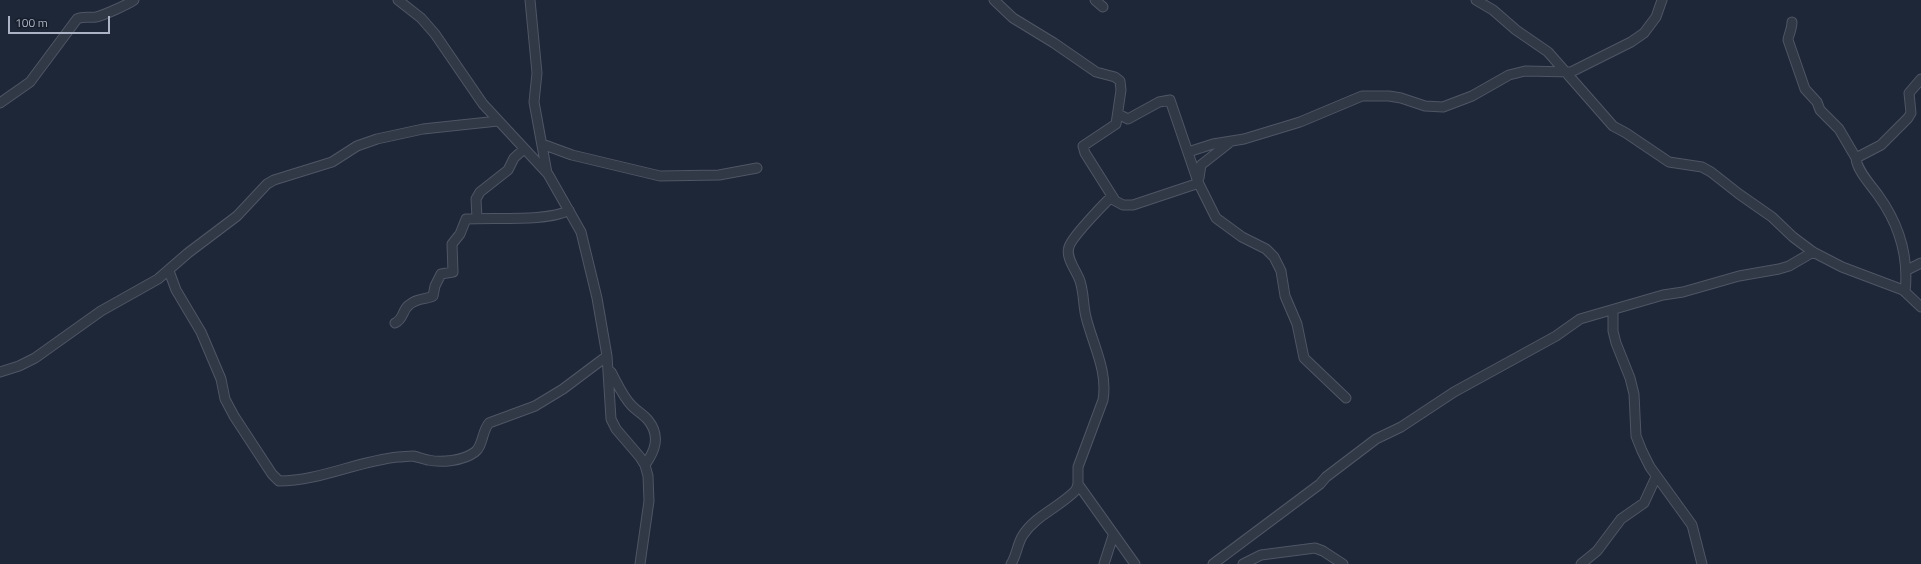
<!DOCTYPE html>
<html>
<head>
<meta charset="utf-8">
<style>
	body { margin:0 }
	#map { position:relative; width:1921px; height:564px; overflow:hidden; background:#1e2737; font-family:"Titillium Web",sans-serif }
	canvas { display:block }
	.scale { position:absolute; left:8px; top:16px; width:102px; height:18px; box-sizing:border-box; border:2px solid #abb3c5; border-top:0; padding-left:5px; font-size:12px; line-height:14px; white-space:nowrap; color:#abb3c5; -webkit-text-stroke:3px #171e2b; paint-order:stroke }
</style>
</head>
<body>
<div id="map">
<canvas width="1921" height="564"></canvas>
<div class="scale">100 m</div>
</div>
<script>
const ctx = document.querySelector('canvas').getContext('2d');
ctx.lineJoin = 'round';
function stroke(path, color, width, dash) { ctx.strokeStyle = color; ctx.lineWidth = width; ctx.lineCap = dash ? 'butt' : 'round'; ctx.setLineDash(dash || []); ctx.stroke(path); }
const minor = new Path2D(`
	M398,0L421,18L435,34L483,104L548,174L581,232L597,298L607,356L611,419L616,429L640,457L645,465L648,476L649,501L640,564
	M530,0L537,73L534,102L547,173
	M994,0L1013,18L1054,43L1096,72L1115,77L1120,81L1121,90L1116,124L1083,146L1085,153L1114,199
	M1095,0L1103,7
	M1476,0L1493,10L1516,30L1548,52L1613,126L1626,133L1669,162L1702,167L1711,172L1739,194L1772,217L1793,237L1813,252L1842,267L1903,290L1921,307
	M1792,22C1792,30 1788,36 1788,40L1805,89L1817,102L1820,110L1839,129L1856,158
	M0,103L30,82L77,19C83,16 89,18 96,17C102,16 129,4 134,0
	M542,144L572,155L660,176L719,175L757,168
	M1188,152L1213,144L1244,139L1300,122L1362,96H1389L1401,98L1425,106L1443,107L1472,96L1509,75L1525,71L1571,72L1631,42L1644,33L1656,17L1662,0
	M1199,178L1201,165L1229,143
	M1198,182L1216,218L1242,237L1266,249L1274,257L1281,271L1285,296L1297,324L1304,358L1346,398
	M477,218L476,199L480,192L508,170L514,158L524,149
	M1907,270L1921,263
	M169,271L176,290L201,332L221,379L225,399L234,416L272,474L279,481C319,481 358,461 398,457C403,457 408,456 413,456C418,457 423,459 428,460C441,463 463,461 475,452C483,446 482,431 489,423L535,406L563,389L607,356
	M1905,292C1909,257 1899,224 1878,195C1871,185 1857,171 1856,158L1881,145L1908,118L1911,113L1909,93L1921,79
	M1613,310V331L1616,343L1630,378L1634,394L1636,436L1642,451L1650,467L1692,525L1702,564
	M395,323C404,319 402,310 409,305C418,297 426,300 433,296L435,286L441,274L453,272L452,244L460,234L466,219C492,217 549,222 569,210
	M0,372L19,366L35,358L101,311L158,279L188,253L237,216L267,184L274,180L332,162L357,146L377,139L423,129L498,121
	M611,372C617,383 623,397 632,406C637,411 644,415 648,420C661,436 655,451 645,465
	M1078,484L1135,564
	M1011,564C1017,555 1017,544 1023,535C1036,515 1060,507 1076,490L1078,484V467L1103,400C1108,371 1093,345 1086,317C1083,305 1084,293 1080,281C1077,271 1065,258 1069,247C1071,238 1102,206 1110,198L1123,205H1133L1196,184L1198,182L1170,100L1159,102L1128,119L1118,114
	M1104,564L1113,536
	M1213,564L1320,484L1326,477L1376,439L1401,427L1454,392L1556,336L1580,319L1663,295L1683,292L1739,276L1779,269L1789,266L1813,252
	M1243,564L1261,555L1315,548L1323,551L1343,564
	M1581,564L1597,551L1621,519L1644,503L1656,477`);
stroke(minor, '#4f5665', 11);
stroke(minor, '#313947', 9);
</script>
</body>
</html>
